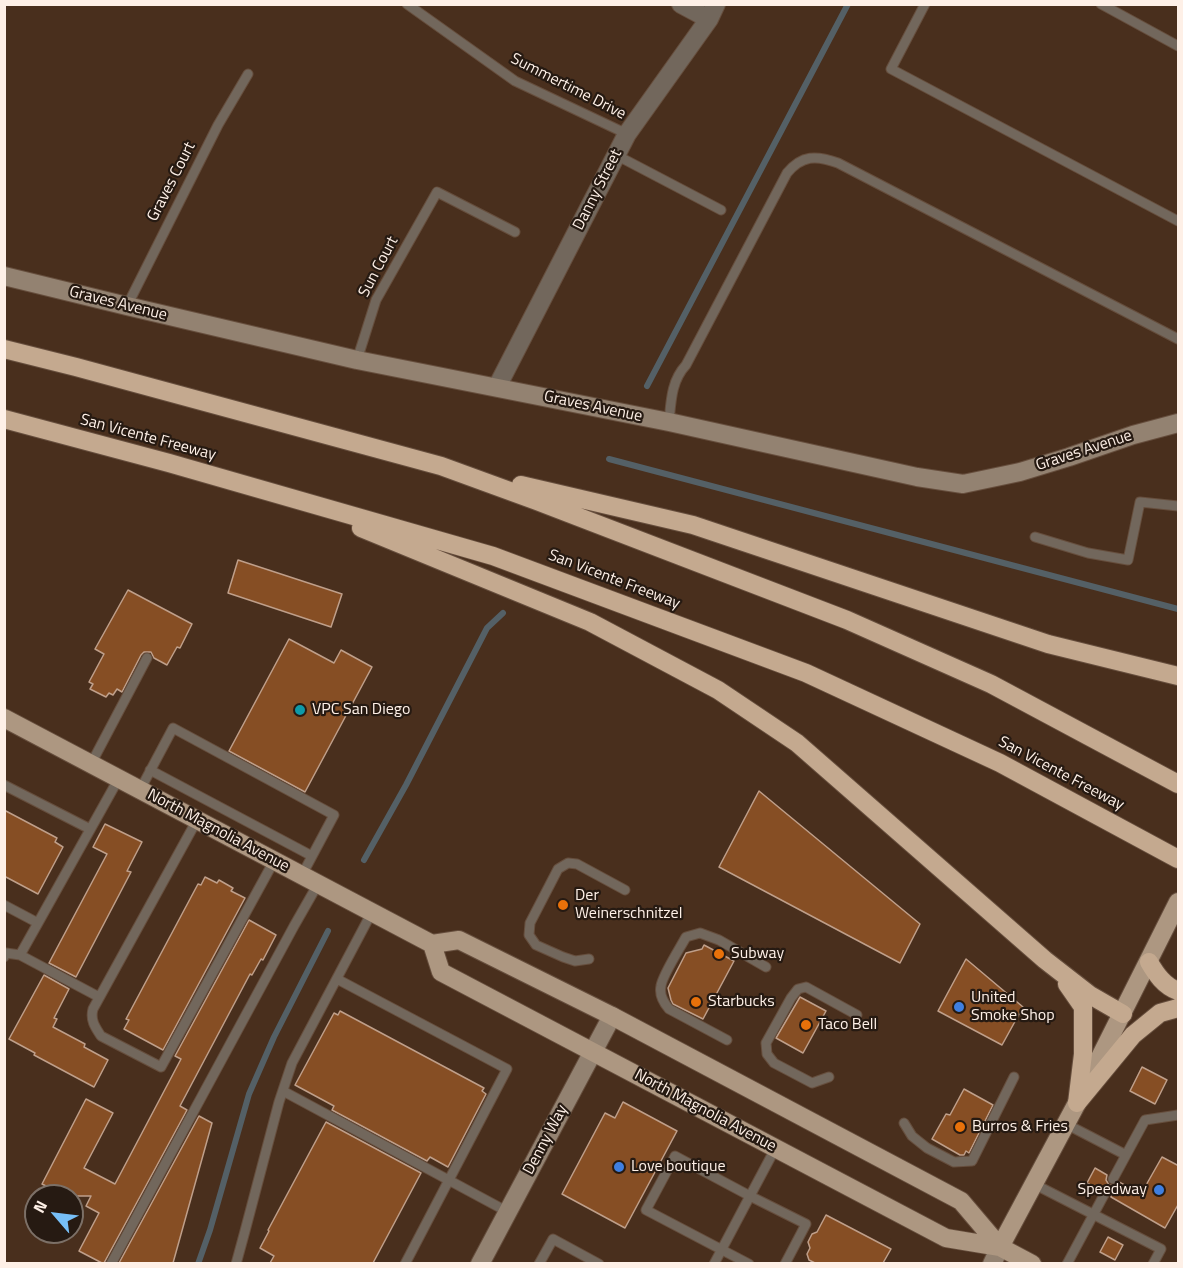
<!DOCTYPE html>
<html>
<head>
<meta charset="utf-8">
<style>
	body { margin:0 }
	#map { position:relative; width:1183px; height:1268px; overflow:hidden; background:#492f1d; font-family:"Titillium Web",sans-serif }
	canvas { display:block }
	.frame { position:absolute; inset:0; border:6px solid #fef0e7; pointer-events:none }
	.north { position:absolute; left:24px; top:1184px; width:60px; height:60px; box-sizing:border-box; background:#261a12; border:2px solid #7c7067; border-radius:50%; rotate:298deg; font-size:16px; font-weight:700; line-height:24px; text-align:center; color:#fef0e7 }
	.north::after { content:''; display:block; margin:auto; width:21px; height:27px; background:#77bff7; clip-path:polygon(50% 0,100% 100%,50% 72%,0 100%) }
</style>
</head>
<body>
<div id="map">
<canvas width="1183" height="1268"></canvas>
<div class="frame"></div>
<div class="north">N</div>
</div>
<script>
const ctx = document.querySelector('canvas').getContext('2d');
ctx.lineJoin = 'round';
function stroke(path, color, width, dash) { ctx.strokeStyle = color; ctx.lineWidth = width; ctx.lineCap = dash ? 'butt' : 'round'; ctx.setLineDash(dash || []); ctx.stroke(path); }
function paint(path, color) { ctx.fillStyle = color; ctx.fill(path, 'evenodd'); }
function label(font, color, halo, rows, align = 'center') {
  ctx.font = font + ' "Titillium Web",sans-serif'; ctx.lineWidth = 4.5; ctx.setLineDash([]); ctx.textBaseline = 'middle'; ctx.strokeStyle = halo; ctx.fillStyle = color; for (const [text, x, y, turn = 0] of rows) {
    ctx.save(); ctx.translate(x, y); ctx.rotate((+turn || 0) * Math.PI / 180); ctx.textAlign = isNaN(turn) ? turn : align; if (halo) ctx.strokeText(text, 0, 0); ctx.fillText(text, 0, 0); ctx.restore();
  }
}
const stream = new Path2D(`
	M647,386L848,4
	M609,459L1178,609
	M364,860L406,785L487,628L503,613
	M198,1264L210,1230L249,1094L274,1037L328,931`);
const building = new Path2D(`
	M238,560L342,594L331,627L228,593Z
	M128,590L192,624L180,648L177,647L167,665L154,658L151,652H144L141,655L122,692L117,689L113,695L109,693L106,697L90,689L93,684L89,682L104,654L95,649Z
	M289,639L334,663L341,650L372,667L305,792L229,751Z
	M759,791L920,924L900,963L719,867Z
	M4,810L57,838L55,842L63,847L38,894L4,876Z
	M105,824L142,842L127,871L131,872L76,977L49,963L107,854L93,847Z
	M205,877L217,883L219,880L233,888L231,891L245,898L163,1050L124,1029L129,1020L126,1019L198,884L201,885Z
	M249,920L276,935L263,960L261,959L252,975L250,974L180,1106L187,1110L104,1263H102L79,1251L99,1213L86,1206L91,1196H66L42,1184L86,1099L113,1113L84,1168L115,1184L181,1059L175,1056Z
	M704,945L734,961L703,1019L673,1004L671,1000L668,988L686,953L702,949Z
	M966,959L1023,1007L1002,1045L938,1011Z
	M44,975L69,989L54,1018L57,1019L53,1027L85,1044L84,1047L108,1060L94,1087L34,1055L35,1053L9,1039Z
	M800,997L826,1011L803,1053L776,1038Z
	M340,1011L484,1088L482,1091L486,1094L448,1167L430,1157L427,1161L332,1110L334,1106L295,1085L334,1013L338,1015Z
	M1142,1067L1167,1080L1155,1104L1130,1091Z
	M964,1089L993,1105L969,1153L966,1151L964,1155H960L932,1139L946,1114L950,1115Z
	M623,1102L677,1131L625,1228L562,1194L605,1113L615,1118Z
	M199,1116L212,1123L173,1263H119Z
	M326,1122L421,1173L373,1263H270L274,1256L260,1248L269,1231L268,1230Z
	M1162,1157L1179,1166V1203L1165,1228L1111,1197L1112,1192L1109,1187L1104,1186L1099,1190L1087,1183L1095,1168L1107,1175L1106,1180L1109,1185L1114,1186L1119,1182L1141,1194Z
	M826,1215L891,1249L883,1263H815L809,1260L807,1254L810,1248L808,1242L812,1234L817,1232Z
	M1108,1237L1123,1245L1115,1260L1100,1252Z`);
const lane = new Path2D(`
	M407,4L515,81L627,134
	M925,4L891,69L1178,221
	M1101,4L1178,46
	M616,155L721,210
	M127,306L218,125L248,74
	M357,360L376,300L437,192L515,232
	M669,422C671,402 671,381 686,365L787,173C802,155 816,155 838,163L1178,339
	M1035,537L1088,553L1128,560L1140,502L1178,506
	M91,764L147,658
	M150,770L312,856
	M4,785L90,829
	M140,790L173,728L334,815L302,875
	M197,820L93,1009C90,1020 95,1027 101,1036L161,1067L274,861
	M4,905L38,923L119,778
	M38,923L20,955L99,997
	M4,957L6,953L20,955
	M589,959L575,961L563,957L536,945L529,935L530,923L558,869L568,863L577,864L625,890
	M337,979L507,1069L405,1264
	M727,1040L669,1009C663,1002 659,995 661,986C662,976 680,948 686,937L700,933L719,940L766,967
	M829,1077L812,1083L774,1063L767,1054L766,1043L791,998L798,989L806,987L857,1015
	M283,1091L508,1212
	M904,1123L912,1136L927,1148L954,1162L972,1161L1014,1077
	M1066,1124L1126,1155
	M1113,1179L1145,1120L1178,1115
	M1034,1184L1161,1249L1153,1264
	M111,1264L294,926L318,884
	M236,1264L245,1231L279,1102L292,1063L372,912
	M539,1264L553,1239L599,1264
	M714,1264L750,1196L806,1224L785,1264
	M749,1264L646,1210L675,1156L750,1196L775,1149
	M1067,1264L1105,1193`);
const street = new Path2D(`
	M681,4L709,19
	M497,387L627,134L709,19L716,4`);
const secondary = new Path2D(`
	M4,276L127,306L357,360L669,422L917,477L963,484L1020,472L1069,457L1133,435L1178,423
	M480,1264L612,1016
	M992,1264L1000,1247`);
const primary = new Path2D(`
	M4,718L432,944L459,940L612,1016L961,1201L1000,1247
	M432,944L441,972L946,1238L1000,1247L1032,1264
	M1000,1247L1077,1103L1178,902`);
const highway = new Path2D(`
	M4,349L76,367L441,466L537,501L847,620L991,684L1178,784
	M4,419L169,463L493,556L806,673L1000,763L1178,859
	M521,485L693,525L1048,644L1178,676
	M361,528L590,622L718,690L797,743L1045,960L1090,995L1123,1014
	M1149,962C1156,974 1164,986 1178,991
	M1067,984L1083,1007V1054L1077,1103
	M1077,1103L1133,1035L1160,1013L1178,1008`);
const markers = [
	[300,710,6,"#0f9aa8"],
	[563,905,6,"#e8710a"],
	[719,954,6,"#e8710a"],
	[696,1002,6,"#e8710a"],
	[959,1007,6,"#3f7fe0"],
	[806,1025,6,"#e8710a"],
	[960,1127,6,"#e8710a"],
	[619,1167,6,"#3f7fe0"],
	[1159,1190,6,"#3f7fe0"]
];
const streetNames = [
	["Summertime Drive",568,87,27],
	["Graves Court",172,182,-63],
	["Danny Street",598,190,-63],
	["Sun Court",379,267,-62],
	["Graves Avenue",118,304,14],
	["Graves Avenue",593,407,12],
	["San Vicente Freeway",148,438,15],
	["Graves Avenue",1084,451,-18],
	["San Vicente Freeway",614,580,21],
	["San Vicente Freeway",1061,774,28],
	["North Magnolia Avenue",218,831,28],
	["North Magnolia Avenue",705,1111,28],
	["Denny Way",546,1140,-62]
];
const poiNames = [
	["VPC San Diego",312,710],
	["Der",575,896],
	["Weinerschnitzel",575,914],
	["Subway",731,954],
	["United",971,998],
	["Smoke Shop",971,1016],
	["Starbucks",708,1002],
	["Taco Bell",818,1025],
	["Burros & Fries",972,1127],
	["Love boutique",631,1167],
	["Speedway",1147,1190,"right"]
];
stroke(stream, '#546066', 6);
paint(building, '#864e24');
stroke(building, '#bf9f8a', 1.5);
stroke(lane, '#664e3d', 11);
stroke(street, '#664e3d', 20);
stroke(secondary, '#664e3d', 20);
stroke(primary, '#664e3d', 20);
stroke(highway, '#664e3d', 20);
stroke(lane, '#72675c', 9);
stroke(street, '#72675c', 18);
stroke(secondary, '#938271', 18);
stroke(primary, '#ad9781', 18);
stroke(highway, '#c4a98f', 18);
for (const [x, y, r, color] of markers) { const dot = new Path2D(); dot.arc(x, y, r, 0, 2 * Math.PI); ctx.fillStyle = color; ctx.fill(dot); stroke(dot, '#261a12', 2); }
label('16px', '#fef0e7', '#261a12', streetNames);
label('16px', '#fef0e7', '#261a12', poiNames, 'left');
</script>
</body>
</html>
